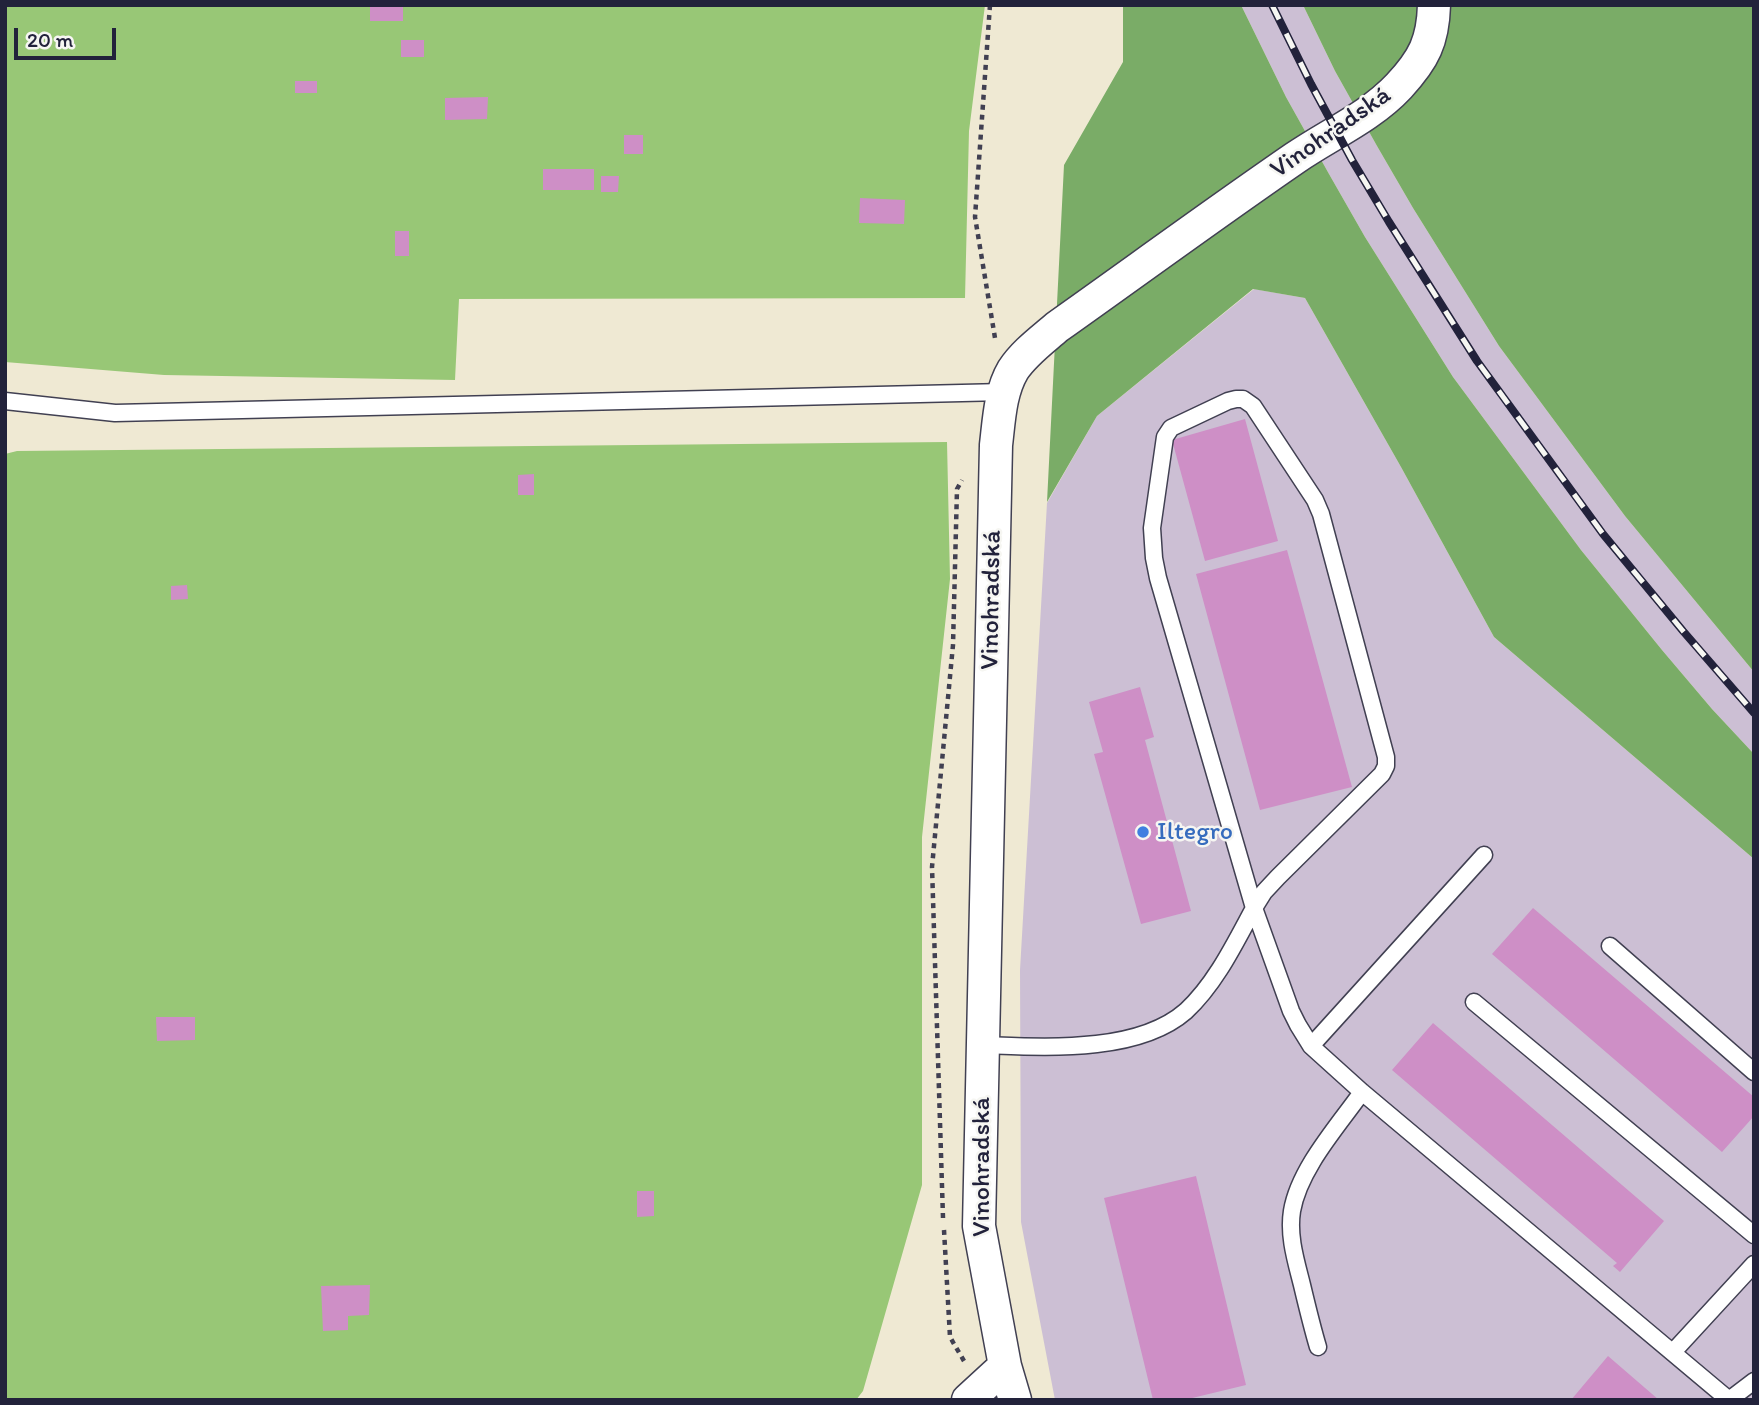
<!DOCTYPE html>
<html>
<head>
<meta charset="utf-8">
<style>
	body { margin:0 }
	#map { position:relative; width:1759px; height:1405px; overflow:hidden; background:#efe9d3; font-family:Itim,sans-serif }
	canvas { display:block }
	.frame { position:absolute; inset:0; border:7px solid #22223b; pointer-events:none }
	.scale { position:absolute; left:14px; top:28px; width:102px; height:32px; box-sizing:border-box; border:4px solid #22223b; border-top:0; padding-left:9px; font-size:21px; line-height:24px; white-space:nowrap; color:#22223b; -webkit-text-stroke:5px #f6f6f2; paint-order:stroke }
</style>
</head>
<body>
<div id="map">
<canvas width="1759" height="1405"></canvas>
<div class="frame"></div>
<div class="scale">20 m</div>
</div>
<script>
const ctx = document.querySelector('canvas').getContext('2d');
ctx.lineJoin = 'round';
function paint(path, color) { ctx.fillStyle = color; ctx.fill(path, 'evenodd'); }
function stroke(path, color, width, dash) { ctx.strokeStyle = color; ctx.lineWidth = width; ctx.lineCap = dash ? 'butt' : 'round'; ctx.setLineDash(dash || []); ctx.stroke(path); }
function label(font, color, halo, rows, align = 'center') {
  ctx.font = font + ' Itim,sans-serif'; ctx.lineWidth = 5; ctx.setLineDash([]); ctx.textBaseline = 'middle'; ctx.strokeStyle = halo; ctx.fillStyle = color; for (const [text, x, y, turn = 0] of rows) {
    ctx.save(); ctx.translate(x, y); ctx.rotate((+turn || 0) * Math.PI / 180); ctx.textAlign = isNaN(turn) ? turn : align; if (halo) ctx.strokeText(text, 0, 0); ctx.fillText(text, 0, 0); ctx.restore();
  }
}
const industrial = new Path2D(`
	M1241,5H1303L1335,71L1377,146L1413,208L1499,346L1625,516L1754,672V754L1712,709L1662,650L1581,550L1453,377L1365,237L1329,174L1286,97Z
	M1254,289L1305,298L1401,467L1494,637L1754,859V1400H1055L1021,1222L1020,970L1047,503L1097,416Z`);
const green = new Path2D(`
	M5,5H985L969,131L965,298L459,299L455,380L164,375L5,362Z
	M947,442L950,579L922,837V1185L863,1391L856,1400H5V454L17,451Z`);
const forest = new Path2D(`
	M1123,5H1241L1286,97L1329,174L1365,237L1453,377L1581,550L1662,650L1712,709L1754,754V859L1494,637L1401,467L1305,298L1253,289L1097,416L1047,502L1064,165L1123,62Z
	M1303,5H1754V672L1625,516L1499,346L1413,208L1377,146L1335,71Z`);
const building = new Path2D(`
	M370,5H403V21H370Z
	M401,40H424V57H401Z
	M295,81H317V93H295Z
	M488,97L487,119L445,120V98Z
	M624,135H643V154H624Z
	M543,169H594V190H543Z
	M601,176H619L618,192H601Z
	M860,198L905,200L904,224L859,223Z
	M395,231H409V256H395Z
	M1245,419L1278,541L1205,561L1172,440Z
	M534,474V495H518V475Z
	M1287,550L1352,787L1260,810L1196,574Z
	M187,585L188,599L171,600V586Z
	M1140,687L1154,737L1145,740L1191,911L1141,924L1094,754L1103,752L1089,702Z
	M1533,908L1754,1097V1116L1722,1152L1492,954Z
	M156,1017H195V1040L157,1041Z
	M1433,1023L1664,1221L1620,1272L1613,1266L1617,1263L1392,1070Z
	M1196,1176L1246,1385L1184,1400H1153L1104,1198Z
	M637,1191H654V1216L637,1217Z
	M370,1285L369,1315L348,1316V1330L323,1331L321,1286Z
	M1608,1356L1659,1400H1571Z`);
const path = new Path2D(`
	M990,5L975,217L995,338
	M943,1218L932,867L953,645L957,489L962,480
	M944,1230L950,1337L964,1361`);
const service = new Path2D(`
	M1236,399H1243L1253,406L1315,500L1321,514L1386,757V766L1382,774L1278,877L1264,892L1254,908L1158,578L1154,558L1152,528L1165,437L1171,428L1228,401Z
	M5,401L115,413L1004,392
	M1610,946L1754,1072
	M1474,1002L1754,1235
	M983,1045C1043,1047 1137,1054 1186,1011C1216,983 1235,943 1254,908L1291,1011L1298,1025L1311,1046L1362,1092L1729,1400
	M1311,1046L1484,855
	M1318,1347C1312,1327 1307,1306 1302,1285C1296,1261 1288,1236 1292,1211C1299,1169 1338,1126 1362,1092
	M1673,1352L1754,1264
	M1729,1400L1754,1381`);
const minor = new Path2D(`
	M968,1400L1005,1366
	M1015,1400L1005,1366L979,1226L996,445C999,420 1000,392 1013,370C1024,353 1042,340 1057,327C1136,271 1215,213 1295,158C1330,134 1370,117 1399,86C1424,59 1433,41 1434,5`);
const rail = new Path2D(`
	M1272,5L1311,84L1352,160L1389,222L1477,361L1603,534L1683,631L1754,713`);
const markers = [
	[1143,832,7,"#3f7fe0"]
];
const streetNames = [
	["Vinohradská",1331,133,-35],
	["Vinohradská",992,600,-89],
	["Vinohradská",982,1167,-90]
];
const shopNames = [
	["Iltegro",1157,832]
];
paint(industrial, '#ccbfd4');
paint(green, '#98c776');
paint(forest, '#7aac67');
paint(building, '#ce8fc6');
stroke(service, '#414052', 19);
stroke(minor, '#414052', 35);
stroke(path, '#414052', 4.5, [5, 5]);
stroke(service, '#fff', 16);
stroke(minor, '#fff', 32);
stroke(rail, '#22223b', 8);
stroke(rail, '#f6f6f2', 5, [16]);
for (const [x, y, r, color] of markers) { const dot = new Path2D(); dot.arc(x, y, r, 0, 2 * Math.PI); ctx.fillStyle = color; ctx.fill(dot); stroke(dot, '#f6f6f2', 2.5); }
label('26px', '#22223b', '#f6f6f2', streetNames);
label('26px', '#366cbe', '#f6f6f2', shopNames, 'left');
</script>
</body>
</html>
